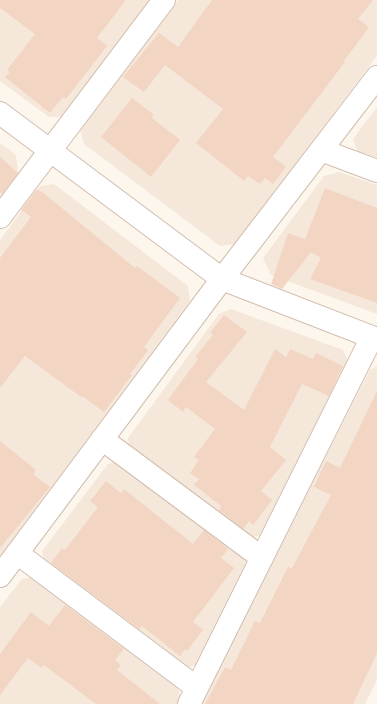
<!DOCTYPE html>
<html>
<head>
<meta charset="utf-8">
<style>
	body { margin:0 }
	canvas { display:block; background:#fdf6ec }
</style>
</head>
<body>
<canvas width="377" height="704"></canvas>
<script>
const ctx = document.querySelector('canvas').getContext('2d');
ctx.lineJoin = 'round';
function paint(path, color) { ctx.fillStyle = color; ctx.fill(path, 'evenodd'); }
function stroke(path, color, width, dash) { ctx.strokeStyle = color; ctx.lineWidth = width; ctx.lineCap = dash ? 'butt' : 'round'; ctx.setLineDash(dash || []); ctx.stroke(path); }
const residential = new Path2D(`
	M0,0H151L63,117H49L0,81Z
	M178,0H377V56L235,244L220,246L84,144L80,130Z
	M377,107V158L357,151L353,139Z
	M0,143L16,155L18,172L0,196Z
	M339,172L377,185V314L271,275L263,258L324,176Z
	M54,184L188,286L190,301L0,556V240L40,186Z
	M231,309L343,350L348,362L262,535L248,538L129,449L128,438L219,314Z
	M377,366V680L365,704H200L370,370Z
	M119,462L242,552L246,565L196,665L182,669L44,565L42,551L108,464Z
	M33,577L176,683L181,697L177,704H0V607L22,579Z`);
const building = new Path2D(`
	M0,0H126L97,38L107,46L66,99L63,97L50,113L5,77L10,72L7,70L35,34L0,8Z
	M212,0H373L358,19L369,27L344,61L345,62L273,157L286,167L273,184L265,178L260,184L248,176L244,181L196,143L223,109L165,65L144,92L123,77L159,33L178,47Z
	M132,98L154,115L152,118L180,140L151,177L101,137Z
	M0,157L18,173L2,194L0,192Z
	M325,188L377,208V303L310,279L321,258L311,252L282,289L271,284L288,233L305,239Z
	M37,189L40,192L41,191L135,268L137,266L180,298L144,347L148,350L130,374L132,375L104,412L82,396L81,397L25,356L0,388V258L31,217L21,210Z
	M224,315L247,332L206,382L244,410L275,349L286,357L290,349L313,359L316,353L343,366L329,396L302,384L270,447L286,460L261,491L272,500L253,525L249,521L243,529L219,510L221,507L220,505L194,485L199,479L190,473L199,460L194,457L215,429L186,407L183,412L168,400L198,359L195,357L213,335L210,333Z
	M377,391V653L353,704H205L225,667L231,670L255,621L260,623L288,567L292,568L331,495L314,487L326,461L340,468Z
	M0,441L36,470L33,474L50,487L0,548Z
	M106,481L121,493L124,489L193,544L204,530L228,549L221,558L234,568L193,622L203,630L187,651L185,649L180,656L142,626L139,629L51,563L62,548L65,550L98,507L90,501Z
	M65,605L124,649L115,660L121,665L117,670L160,704H96L44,665L42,668L28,658L0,695V654L31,612L49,626Z`);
const minor = new Path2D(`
	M0,113L222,279L377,339
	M321,150L377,171
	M0,217L164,0
	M102,439L262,558
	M17,553L197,688
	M0,576L222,279L377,77
	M189,704L372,337`);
paint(residential, '#f5e8da');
paint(building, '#f3d5c3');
stroke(minor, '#d1beb0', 24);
stroke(minor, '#fff', 22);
</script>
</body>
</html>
